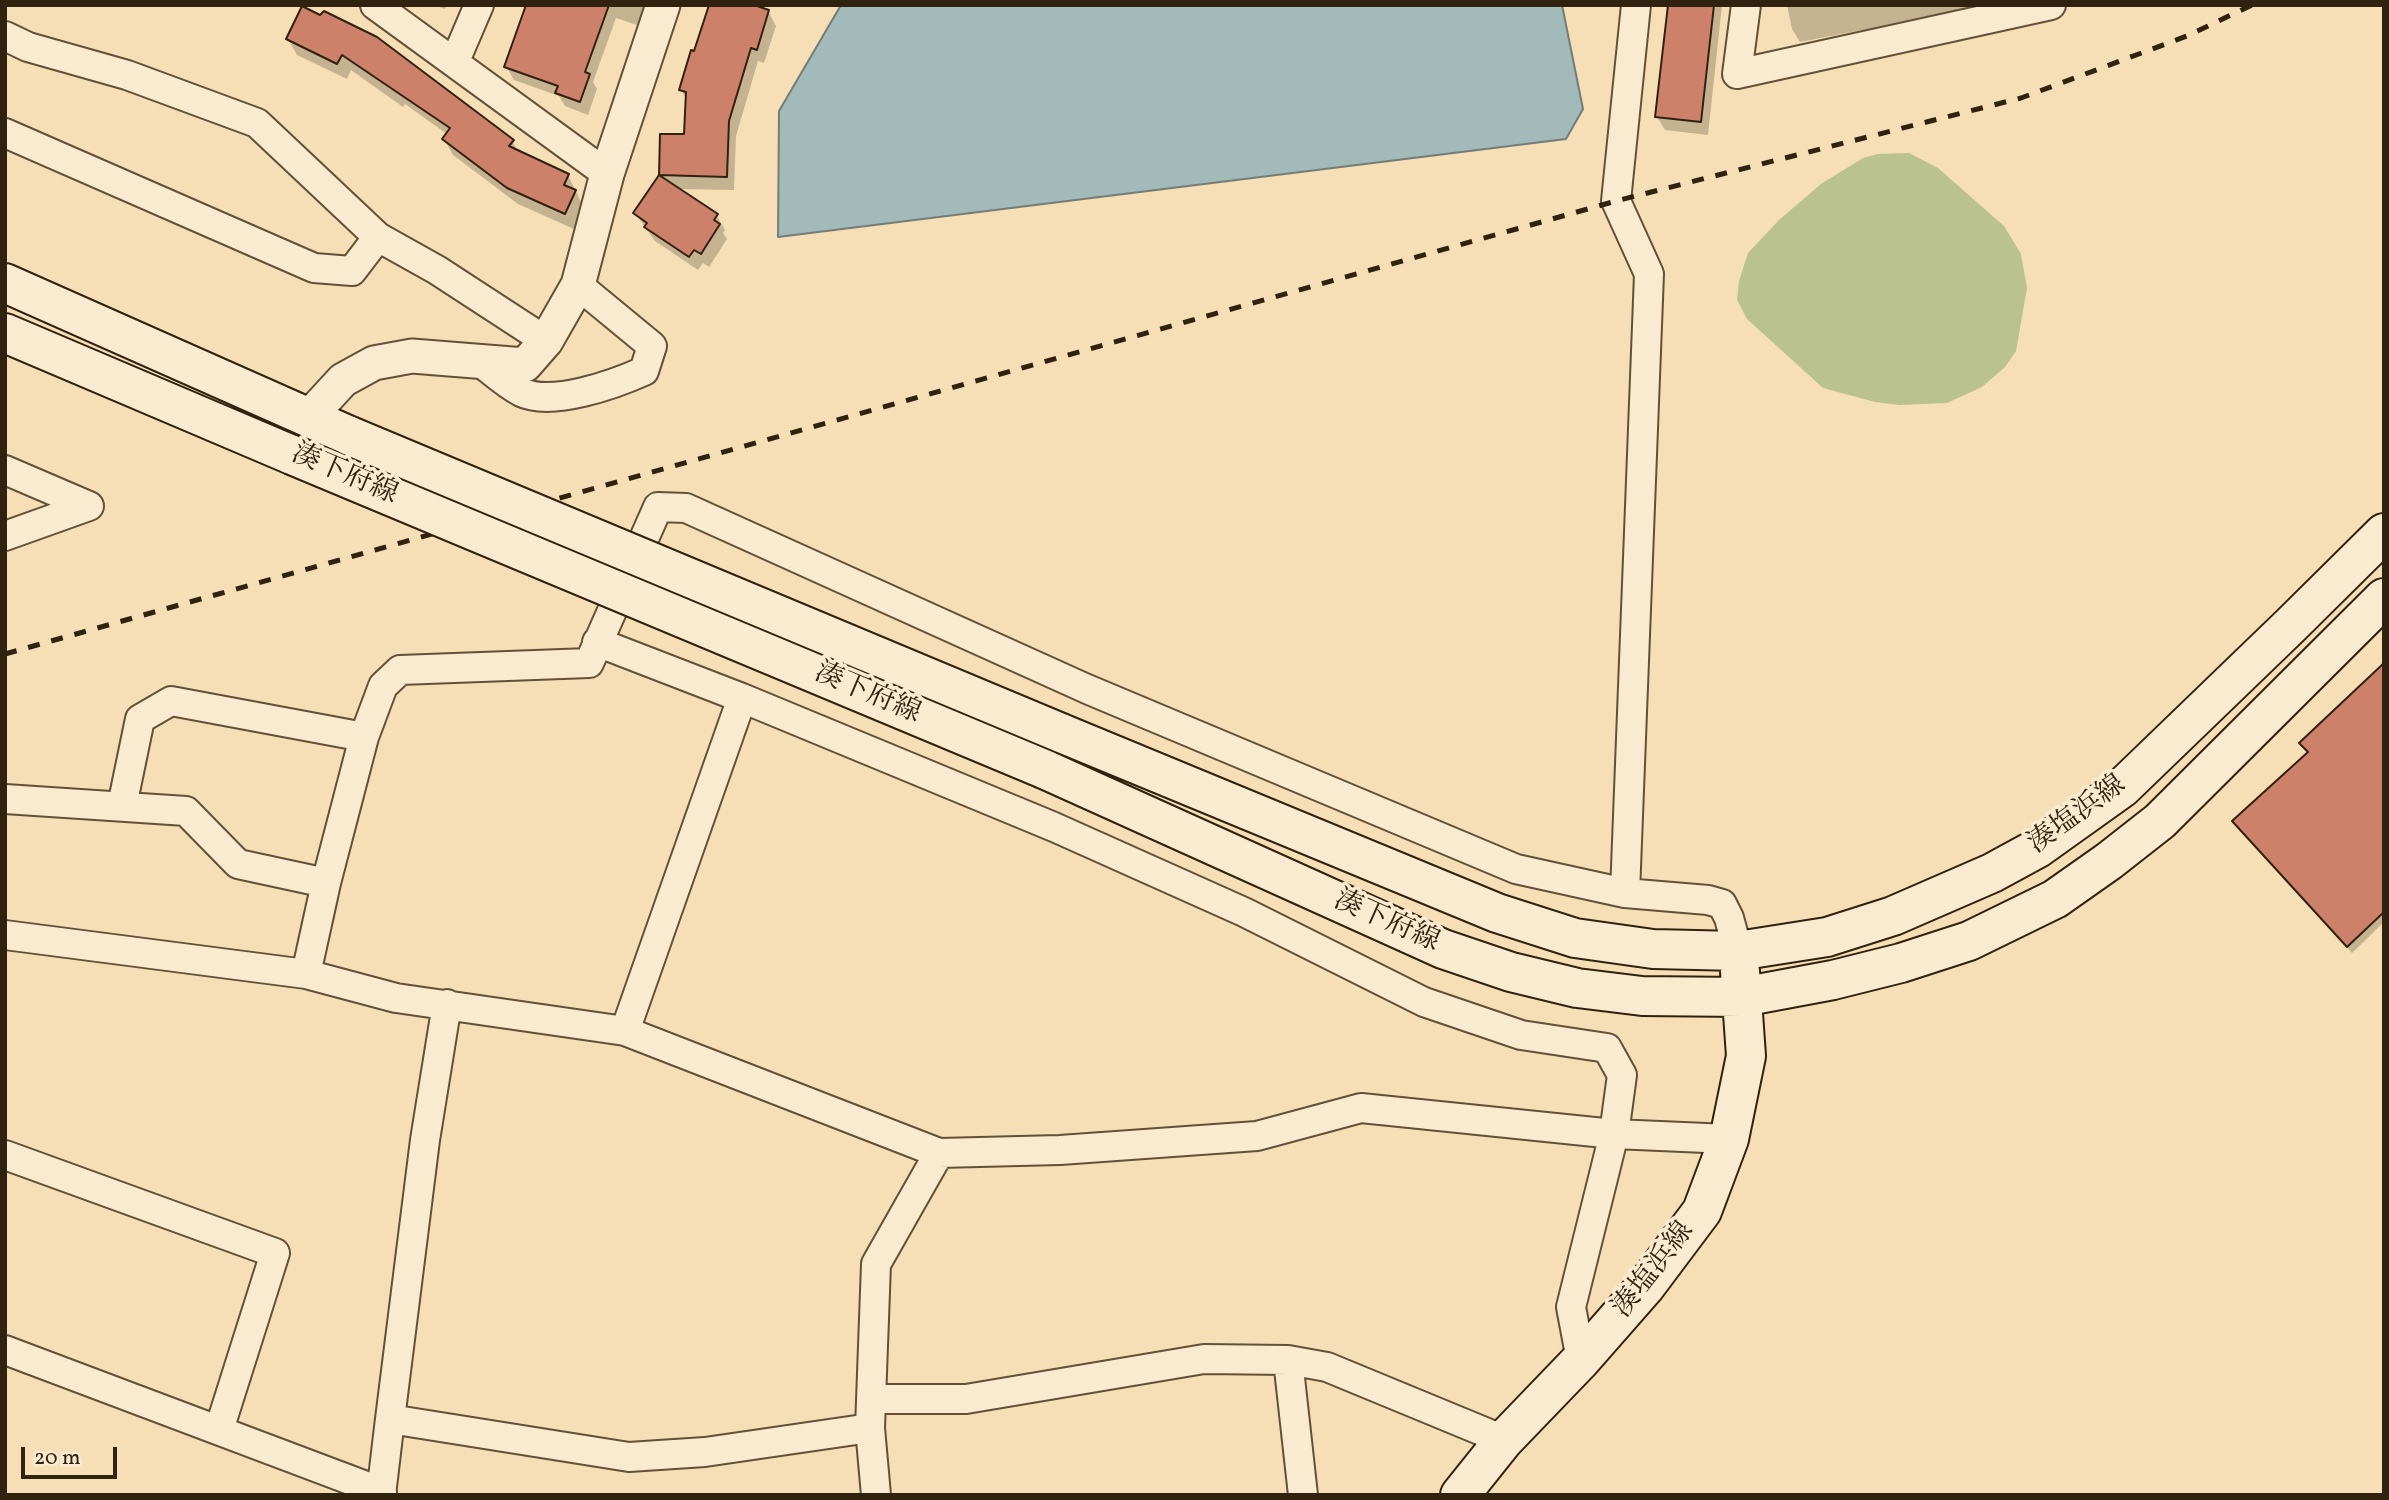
<!DOCTYPE html>
<html>
<head>
<meta charset="utf-8">
<style>
	body { margin:0 }
	#map { position:relative; width:2389px; height:1500px; overflow:hidden; background:#f6dfb6; font-family:Vollkorn,serif }
	canvas { display:block }
	.frame { position:absolute; inset:0; border:7px solid #30220e; pointer-events:none }
	.scale { position:absolute; left:21px; top:1447px; width:96px; height:32px; box-sizing:border-box; border:4px solid #30220e; border-top:0; padding-left:9px; font-size:21px; line-height:24px; white-space:nowrap; color:#30220e; -webkit-text-stroke:5px #f9ead0; paint-order:stroke }
</style>
</head>
<body>
<div id="map">
<canvas width="2389" height="1500"></canvas>
<div class="frame"></div>
<div class="scale">20 m</div>
</div>
<script>
const ctx = document.querySelector('canvas').getContext('2d');
ctx.lineJoin = 'round';
function paint(path, color) { ctx.fillStyle = color; ctx.fill(path, 'evenodd'); }
function stroke(path, color, width, dash) { ctx.strokeStyle = color; ctx.lineWidth = width; ctx.lineCap = dash ? 'butt' : 'round'; ctx.setLineDash(dash || []); ctx.stroke(path); }
function label(font, color, halo, rows, align = 'center') {
  ctx.font = font + ' Vollkorn,"Noto Serif JP",serif'; ctx.lineWidth = 7; ctx.setLineDash([]); ctx.textBaseline = 'middle'; ctx.strokeStyle = halo; ctx.fillStyle = color; for (const [text, x, y, turn = 0] of rows) {
    ctx.save(); ctx.translate(x, y); ctx.rotate((+turn || 0) * Math.PI / 180); ctx.textAlign = isNaN(turn) ? turn : align; if (halo) ctx.strokeText(text, 0, 0); ctx.fillText(text, 0, 0); ctx.restore();
  }
}
const green = new Path2D(`
	M1909,153L1938,168L2004,226L2021,254L2027,288L2016,351L2005,367L1982,387L1947,403L1899,405L1875,402L1823,388L1747,319L1737,300L1739,281L1748,253L1779,220L1821,184L1863,158L1878,154Z`);
const water = new Path2D(`
	M841,5H1562L1583,109L1566,139L778,237L779,111Z`);
const shadow = new Path2D(`
	M434,5H447L445,9Z
	M521,5H650L643,27L616,18L593,82L597,89L588,115L565,106L559,96L514,80L506,66L526,9Z
	M1668,5H1722L1708,135L1665,130L1657,117Z
	M1787,5H2013L1864,33L1862,30L1800,42L1792,29Z
	M303,9L512,141L519,153L568,175L584,208L574,229L518,204L453,155L444,139L447,134L405,104L403,107L351,70L347,79L297,55L288,39Z
	M768,11L776,26L764,63L758,61L736,136L734,190L677,189L717,216L725,230L723,233L727,239L709,267L703,263L698,270L655,241L635,213L661,176L662,135L686,136L688,101L681,90Z
	M2384,666V922L2352,953L2234,822L2308,754L2301,743Z`);
const building = new Path2D(`
	M526,5H609L585,72L590,74L580,102L555,93L558,86L504,67Z
	M709,5H754L769,10L757,50L751,48L729,121L727,177L659,175L718,214L714,220L720,224L701,254L694,250L689,257L644,227L647,223L633,213L659,175L660,134H684L686,92L679,90L691,50L694,51Z
	M1668,5H1714L1701,122L1655,117Z
	M302,6L320,15L324,11L377,37L514,140L509,146L569,174L564,185L576,190L565,214L507,188L442,139L450,128L342,55L337,64L286,39Z
	M2384,663V912L2347,947L2232,821L2308,752L2299,743Z`);
const minor = new Path2D(`
	M375,5L607,174
	M1746,5L1737,74L2051,5
	M5,36L28,47L127,75L257,123L378,237L437,270L546,341
	M455,61L479,5
	M5,133L314,268L352,271L378,237
	M480,362C493,372 506,384 521,392C552,407 615,384 644,371L652,346L578,285
	M5,470L89,506L5,536
	M597,642L742,698L1054,827L1244,912L1424,1002L1521,1035L1607,1048L1622,1075L1614,1134L1571,1307L1581,1360
	M5,799L186,811L238,864L326,883
	M122,806L140,719L171,701L364,737
	M1625,893L1649,274L1616,201L1636,5
	M5,935L306,974L396,998L625,1031L939,1153L1060,1150L1257,1136L1361,1108L1614,1134L1729,1139
	M306,974L326,883L364,737L383,686L400,670L589,663L658,507L686,508L1087,689L1516,869L1625,893L1708,900L1722,904L1729,918L1738,951
	M625,1031L742,698
	M5,1155L275,1253L219,1430
	M5,1350L382,1492
	M1288,1360L1303,1495
	M872,1399H966L1204,1359L1288,1360L1327,1367L1504,1440
	M390,1419L425,1140L447,1004
	M381,1495L390,1419L629,1457L705,1452L870,1428
	M876,1495L870,1428L876,1264L939,1153`);
const tertiary = new Path2D(`
	M308,418L343,380L374,363L412,356L525,365L546,341L578,285L607,174L663,5`);
const secondary = new Path2D(`
	M5,283L350,436
	M5,333L292,455
	M1061,733L1497,913L1575,938L1653,949L1738,951L1827,937L1893,916L1992,873L2038,848L2122,788L2291,625L2384,533
	M1044,769L1443,949L1511,972L1577,988L1642,996L1742,997L1833,980L1901,963L1969,941L2055,899L2109,861L2160,821L2384,598
	M1460,1495L1504,1440L1581,1360L1645,1287L1702,1211L1729,1139L1746,1056L1740,971`);
const rail = new Path2D(`
	M5,654L1616,201L2021,98L2187,36L2252,5`);
const secondaryBridge = new Path2D(`
	M350,436L1061,733
	M292,455L1044,769`);
const streetNames = [
	["湊下府線",344,476,23],
	["湊下府線",867,695,23],
	["湊塩浜線",2078,816,-36],
	["湊下府線",1386,923,24],
	["湊塩浜線",1655,1271,-52]
];
paint(green, '#bac290');
paint(water, '#a2baba');
stroke(water, '#747d75', 2);
paint(shadow, '#0003');
paint(building, '#cd806a');
stroke(building, '#30220e', 2);
stroke(minor, '#625138', 32);
stroke(tertiary, '#625138', 37);
stroke(secondary, '#30220e', 42);
stroke(minor, '#f9ead0', 28);
stroke(tertiary, '#f9ead0', 33);
stroke(secondary, '#f9ead0', 38);
stroke(rail, '#30220e', 5, [12, 12]);
stroke(secondaryBridge, '#30220e', 42, []);
stroke(secondaryBridge, '#f9ead0', 38);
label('28px', '#30220e', '#f9ead0', streetNames);
</script>
</body>
</html>
